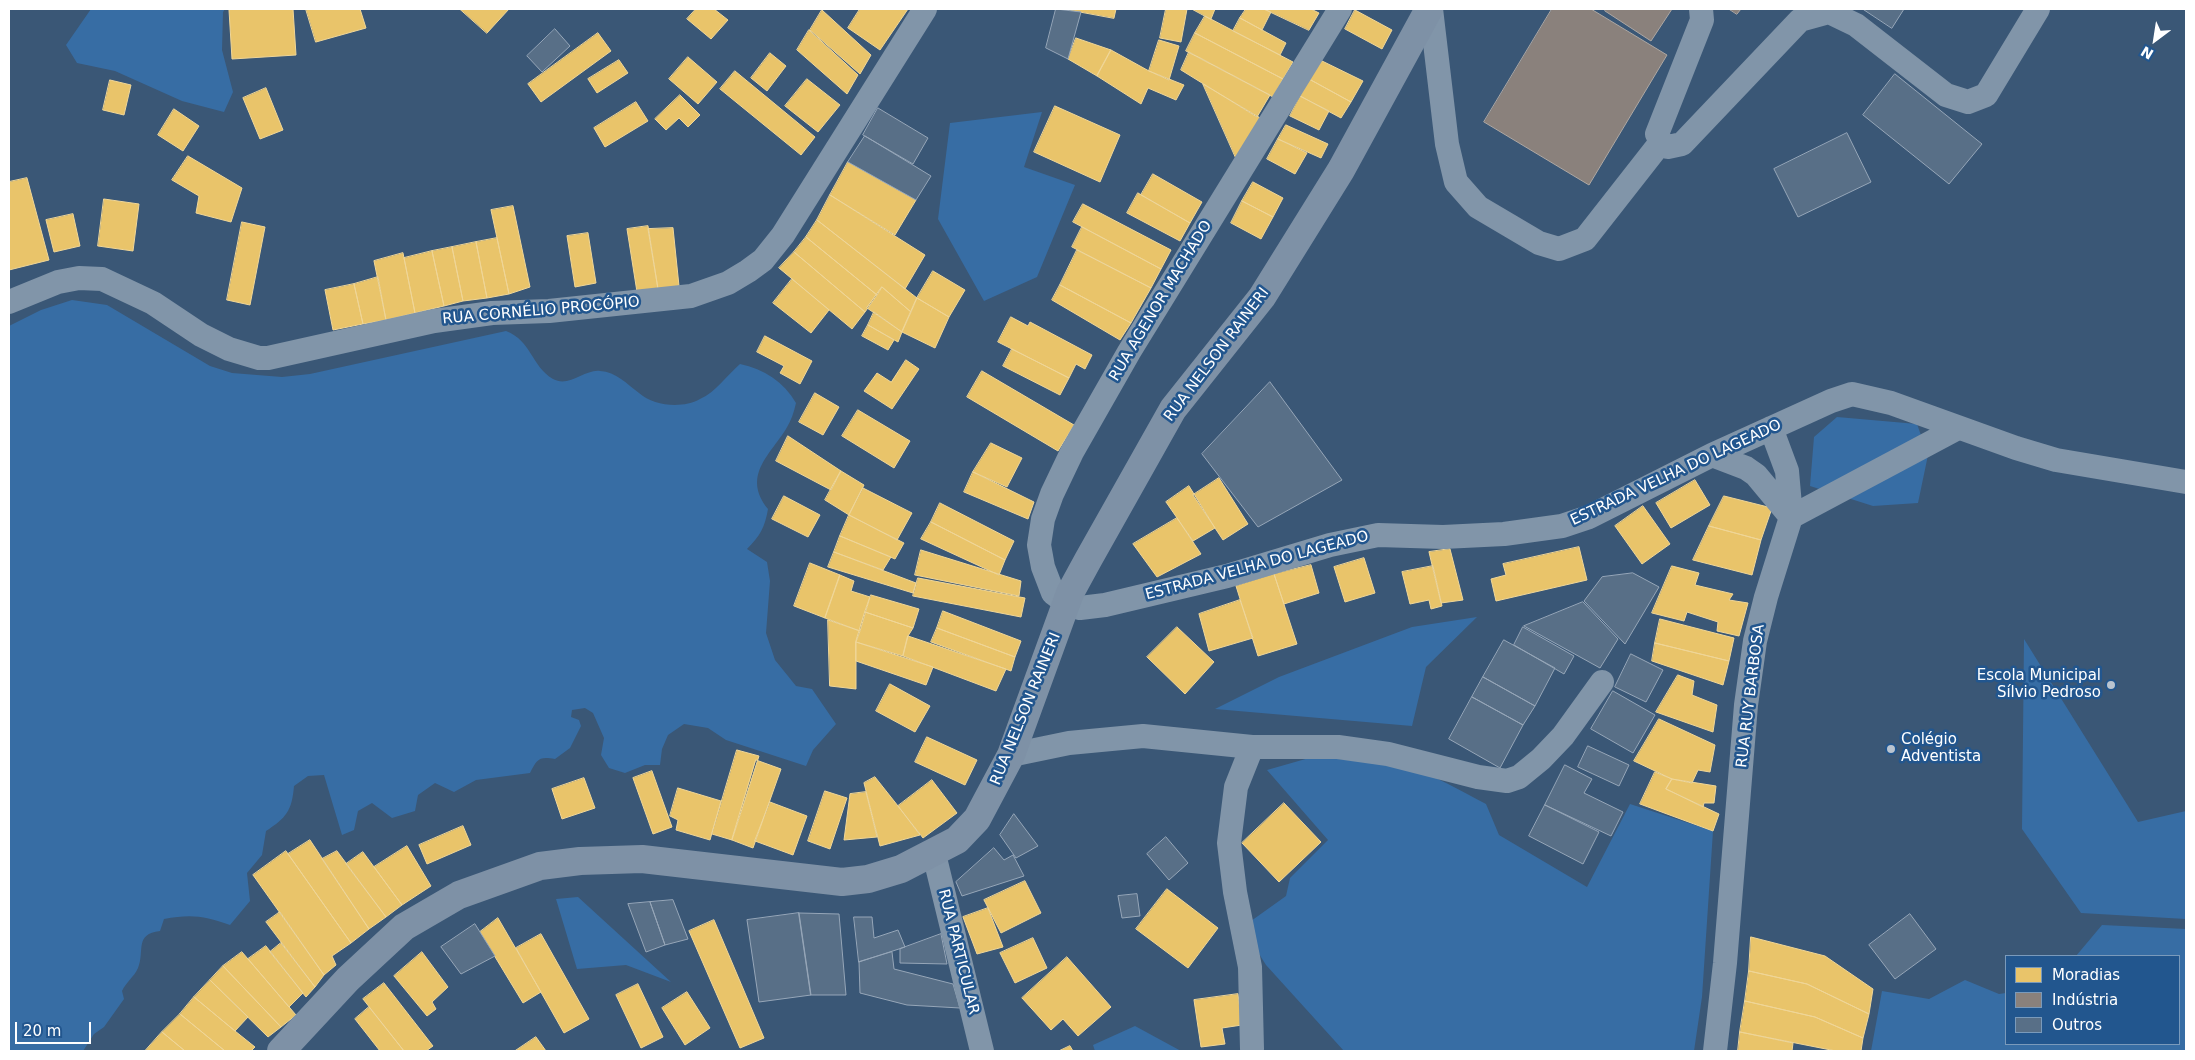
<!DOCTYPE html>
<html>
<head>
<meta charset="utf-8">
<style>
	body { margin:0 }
	#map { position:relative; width:2195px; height:1060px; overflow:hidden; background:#3a5776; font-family:"DejaVu Sans",sans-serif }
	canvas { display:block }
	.frame { position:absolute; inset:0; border:10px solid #fff; pointer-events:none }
	.legend { position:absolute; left:2005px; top:955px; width:175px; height:90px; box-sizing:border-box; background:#22568e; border:1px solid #7a9abb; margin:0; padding:6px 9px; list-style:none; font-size:15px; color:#fff }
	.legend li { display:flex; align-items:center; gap:10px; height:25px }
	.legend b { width:25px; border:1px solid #7a9abb }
	.north { position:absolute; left:2130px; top:15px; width:50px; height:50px; -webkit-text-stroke:4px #22568e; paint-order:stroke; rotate:211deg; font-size:14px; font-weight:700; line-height:20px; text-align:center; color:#fff }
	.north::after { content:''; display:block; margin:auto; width:18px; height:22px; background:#fff; clip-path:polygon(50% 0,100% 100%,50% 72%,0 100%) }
	.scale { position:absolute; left:15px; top:1022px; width:76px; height:22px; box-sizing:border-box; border:2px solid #fff; border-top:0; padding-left:6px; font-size:15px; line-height:18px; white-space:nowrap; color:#fff; -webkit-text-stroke:4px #22568e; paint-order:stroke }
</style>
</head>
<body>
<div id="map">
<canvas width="2195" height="1060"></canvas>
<div class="frame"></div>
<ul class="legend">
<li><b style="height:14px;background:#e9c46a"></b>Moradias</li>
<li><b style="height:14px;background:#8a817c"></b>Indústria</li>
<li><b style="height:14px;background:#586f87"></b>Outros</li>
</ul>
<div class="north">N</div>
<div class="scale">20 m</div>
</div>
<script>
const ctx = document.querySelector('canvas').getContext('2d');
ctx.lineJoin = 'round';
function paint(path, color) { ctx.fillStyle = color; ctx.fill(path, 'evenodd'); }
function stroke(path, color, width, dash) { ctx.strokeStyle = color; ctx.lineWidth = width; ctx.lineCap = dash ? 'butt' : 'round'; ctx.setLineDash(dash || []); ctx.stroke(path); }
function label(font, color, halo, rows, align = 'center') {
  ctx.font = font + ' "DejaVu Sans",sans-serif'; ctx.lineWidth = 5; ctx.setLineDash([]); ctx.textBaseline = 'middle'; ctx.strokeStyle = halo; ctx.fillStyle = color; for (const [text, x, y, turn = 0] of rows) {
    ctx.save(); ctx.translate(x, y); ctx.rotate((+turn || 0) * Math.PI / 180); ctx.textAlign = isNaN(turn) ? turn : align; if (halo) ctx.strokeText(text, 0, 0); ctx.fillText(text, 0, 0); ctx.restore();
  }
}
const green = new Path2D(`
	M91,9H225L223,12L222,50L233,92L224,112L182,101L115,71L77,63L66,45Z
	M1042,112L1024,167L1075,185L1037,277L984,301L938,219L950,123Z
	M72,300L107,305L210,366L232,373L282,377L310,374L506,331C532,341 531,366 553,379C569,388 585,369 600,371C616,372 627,384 639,393C654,406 682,409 700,399C716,392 727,375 740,364C764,369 784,382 796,403C794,412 791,421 786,429C769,456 742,476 768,509C765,527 760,536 747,549L767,562L770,581L766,633L775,660L796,686L812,689L836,724L813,750L806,766L726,740L708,728L684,724L668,735L662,749L660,765H645L625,773L609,768L601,755L604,738L593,713L585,708L572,710L571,717L579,720L581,726L570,748L555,759C539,756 537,759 530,773L476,780L454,792L435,783L418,795L415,811L392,818L372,803L358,811L354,830L342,835L324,775L308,776L294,786C292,811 286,818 266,831L262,855L247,873L250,901L230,925C205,916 191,914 164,919L160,931C134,934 145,951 138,968C134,977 126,982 122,991L124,999L104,1027L94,1034L83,1051H9V326L41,310Z
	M1837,417L1917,424L1928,455L1918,503L1873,506L1810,486L1814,437Z
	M1477,617L1426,667L1412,726L1215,709L1279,677L1412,627Z
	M2024,639L2138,822L2186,811V919L2081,913L2022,829Z
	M1309,758C1342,759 1374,760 1405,767C1433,774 1461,791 1486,804L1499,835L1587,887L1630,804L1713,831L1702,997L1694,1051H1344L1266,965L1256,949L1251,921L1286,896L1290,878L1328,840L1267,770Z
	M578,897L671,982L626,965L577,969L556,899Z
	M2102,925L2186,929V1051H1871L1882,991L1929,999L1965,980L1999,994L2006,993V1044H2179V956H2076Z
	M1135,1026L1181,1051H1095L1093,1045Z`);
const homes = new Path2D(`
	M253,9H293L296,55L232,59L229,10Z
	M306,9H360L366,28L316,42Z
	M460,9H509L487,33Z
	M696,9H714L728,20L711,39L687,19Z
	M860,9H908L880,50L848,28Z
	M1064,9H1116L1114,18Z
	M1166,9H1187L1181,42L1160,38Z
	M1192,9H1215L1211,19Z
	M1246,9H1264L1271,12L1262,30L1240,18Z
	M1264,9H1311L1319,13L1309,30Z
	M822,10L871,55L860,74L810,30Z
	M1355,10L1392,30L1382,49L1345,29Z
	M1205,16L1293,62L1283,79L1195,33Z
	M1240,18L1286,43L1280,55L1233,31Z
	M809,30L858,75L847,94L797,50Z
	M598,33L611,51L541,102L528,84Z
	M1195,33L1283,79L1273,97L1186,51Z
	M1076,38L1111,50L1097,76L1068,59Z
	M1159,40L1179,46L1169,80L1149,71Z
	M1111,50L1149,71L1184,85L1176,100L1148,88L1141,104L1097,76Z
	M1189,52L1270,95L1257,117L1181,70Z
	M770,53L786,66L767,91L751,78Z
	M688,57L717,82L698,104L669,79Z
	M619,60L628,73L597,93L588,79Z
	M1320,60L1363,81L1351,102L1309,79Z
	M735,71L815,137L801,155L720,89Z
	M807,79L840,105L818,132L785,106Z
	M1309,79L1351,102L1341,118L1300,96Z
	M110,80L131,85L124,115L103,110Z
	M1203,84L1262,119L1236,158Z
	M266,88L283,130L260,139L243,98Z
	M680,95L700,115L688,127L679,118L666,130L655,119Z
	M1300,96L1329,111L1319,130L1290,116Z
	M636,102L648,121L605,147L594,128Z
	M1055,106L1120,135L1100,182L1034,152Z
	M174,109L199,126L183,151L158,135Z
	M1286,125L1328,144L1321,158L1278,139Z
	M1278,139L1307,153L1295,174L1267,159Z
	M188,156L242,188L231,222L196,213L199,196L172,180Z
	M848,162L916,200L895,235L830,195Z
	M1153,174L1202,202L1190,223L1141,195Z
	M27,178L49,260L9,270V182Z
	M1253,182L1283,198L1273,217L1242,201Z
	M1138,193L1190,223L1180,241L1127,213Z
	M830,195L925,255L905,289L817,220Z
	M104,199L139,204L133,251L98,246Z
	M1242,201L1273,217L1261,239L1231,223Z
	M1083,204L1171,250L1161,269L1073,222Z
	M513,206L530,287L509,294L491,210Z
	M73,214L80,246L54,252L46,220Z
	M817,220L917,298L911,312L882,287L877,295L806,237Z
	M242,222L265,227L250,305L227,300Z
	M648,226L658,289L637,292L627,229Z
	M1082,227L1161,269L1151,288L1072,247Z
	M673,228L679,286L658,289L648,229Z
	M588,233L596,283L575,287L567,236Z
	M806,237L877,295L865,312L794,252Z
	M497,238L509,294L487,298L476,242Z
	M476,242L487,298L463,301L452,247Z
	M452,247L463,301L444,306L432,251Z
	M1077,250L1151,288L1131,323L1060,285Z
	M432,251L444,306L415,313L404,258Z
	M794,252L865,312L852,329L779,268Z
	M403,253L415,313L386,320L374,261Z
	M933,271L965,290L949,317L917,298Z
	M378,277L386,320L363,324L354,284Z
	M792,279L829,310L811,333L773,303Z
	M354,284L363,324L333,330L325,290Z
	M1060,285L1131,323L1120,340L1052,300Z
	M882,287L911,312L902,332L867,308Z
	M917,298L949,317L935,348L902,332Z
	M874,312L902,332L898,342L868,325Z
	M1011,317L1028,326L1030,322L1092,355L1085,369L1076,364L1069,378L998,342Z
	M868,325L894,340L888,350L862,336Z
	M765,336L812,361L800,384L780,373L784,366L757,352Z
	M1012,349L1069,378L1060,395L1003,366Z
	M906,360L919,369L892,409L864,391L877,373L891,382Z
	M982,371L1074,425L1058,451L967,397Z
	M815,393L839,407L823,435L799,422Z
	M858,410L910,441L894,468L842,436Z
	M788,436L841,471L831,490L776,461Z
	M991,443L1022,458L1007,487L973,472Z
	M841,471L864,485L849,515L825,500Z
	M973,472L1034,502L1028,519L964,492Z
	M1219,478L1248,524L1223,540L1193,495Z
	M1695,480L1710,505L1671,528L1656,503Z
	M1189,486L1215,528L1193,541L1166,502Z
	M863,488L912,513L897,540L849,515Z
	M784,496L820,515L808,537L772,519Z
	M1724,496L1772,508L1761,540L1709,526Z
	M940,503L1014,541L1005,560L931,522Z
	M1643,506L1670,544L1642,564L1615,526Z
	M849,515L904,543L895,559L840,536Z
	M1177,518L1201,554L1157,577L1133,544Z
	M931,522L1005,560L999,575L921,539Z
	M1709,526L1761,540L1752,575L1693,560Z
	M840,536L891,557L883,570L834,552Z
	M1579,547L1587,580L1496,601L1491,579L1506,575L1503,564Z
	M1450,549L1463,600L1441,603L1429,552Z
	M921,550L1021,581L1019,596L915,575Z
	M834,552L916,583L913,593L828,567Z
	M1364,558L1375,593L1345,602L1334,567Z
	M810,563L840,575L825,618L794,606Z
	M1311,565L1319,593L1284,604L1274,574Z
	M1433,566L1442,606L1431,609L1429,600L1410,604L1402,572Z
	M1672,566L1699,573L1695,585L1733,594L1729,600L1748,603L1739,636L1717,631L1718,622L1687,612L1684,621L1652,613Z
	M1274,574L1297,644L1258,656L1236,586Z
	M840,575L854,581L851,591L870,597L860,631L825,618Z
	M918,578L1025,598L1021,617L913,596Z
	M871,595L919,609L913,628L865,612Z
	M1240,600L1253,638L1209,651L1199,614Z
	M943,611L1021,641L1015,657L937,628Z
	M865,612L913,628L908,636L903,656L856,642Z
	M1660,619L1734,638L1729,661L1655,643Z
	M828,620L860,631L856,642V689L830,686Z
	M1177,627L1214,662L1185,694L1147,657Z
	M937,628L1015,657L1011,671L931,642Z
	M908,636L1006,669L996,691L903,656Z
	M856,642L933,667L926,685L856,661Z
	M1655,643L1729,661L1723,685L1652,661Z
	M1678,675L1694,681L1692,695L1717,705L1713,732L1656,712Z
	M890,684L930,706L915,732L876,711Z
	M1659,719L1715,745L1710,772L1698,770L1692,783L1672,779L1634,761Z
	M927,737L977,760L965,785L915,762Z
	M737,750L759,756L732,840L712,834Z
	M756,760L781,769L753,848L732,840Z
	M652,771L672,827L653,834L633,778Z
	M1655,772L1672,779L1666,789L1719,814L1713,831L1640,804Z
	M875,777L898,806L920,835L880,846L864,783Z
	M584,778L595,808L562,819L552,789Z
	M1672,779L1716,786L1714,803H1704L1703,807L1666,789Z
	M932,780L957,813L923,838L898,806Z
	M678,788L721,801L710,840L676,830L678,820L670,816Z
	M825,791L847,798L830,849L808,841Z
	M866,792L877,837L844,840L850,794Z
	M770,802L807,816L793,855L755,841Z
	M1284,803L1321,842L1279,882L1242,843Z
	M463,826L471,845L427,864L419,845Z
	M310,840L369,929L351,943L288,854Z
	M407,846L431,886L402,905L374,867Z
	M286,851L351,943L332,956L336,965L324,975L253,875Z
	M337,851L386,917L369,929L322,859Z
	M363,852L402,905L386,917L346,864Z
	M1025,881L1041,913L1001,933L984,900Z
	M1167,889L1218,928L1188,968L1136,929Z
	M988,908L1003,947L977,954L963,917Z
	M280,912L324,975L315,987L266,922Z
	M498,918L541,992L523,1003L480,932Z
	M714,920L764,1038L740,1048L689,931Z
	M541,934L589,1019L564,1033L516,948Z
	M1751,937L1825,956L1873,989L1869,1014L1807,984L1749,971Z
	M1033,938L1047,968L1015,983L1000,953Z
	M281,943L315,987L306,997L270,952Z
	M266,946L303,993L289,1007L248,959Z
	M242,952L296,1015L281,1027L223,966Z
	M422,952L448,987L432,1002L436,1009L427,1016L394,976Z
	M1067,957L1111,1007L1078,1036L1063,1019L1051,1030L1022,998Z
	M223,966L281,1027L268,1037L210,980Z
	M1749,971L1807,984L1869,1014L1863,1038L1815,1017L1745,1001Z
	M210,980L248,1017L235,1031L194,997Z
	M384,983L433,1046L426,1051H404L363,999Z
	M638,984L663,1037L641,1048L616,995Z
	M687,992L710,1028L685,1045L662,1008Z
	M1238,994L1242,1025L1222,1028L1225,1044L1201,1047L1194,1000Z
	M194,997L235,1031L255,1047L251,1051H225L180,1014Z
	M1745,1001L1815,1017L1863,1038L1861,1051H1836L1740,1032Z
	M369,1007L404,1051H380L355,1019Z
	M180,1014L225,1051H185L162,1032Z
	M162,1032L185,1051H145Z
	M1740,1032L1793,1043L1792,1051H1738Z
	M536,1037L546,1051H515Z
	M1070,1046L1073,1051H1059Z`);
const industry = new Path2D(`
	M1552,9H1591L1667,55L1589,185L1484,122Z
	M1606,9H1672L1651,41L1605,11Z
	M1729,9H1741L1737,14Z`);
const building = new Path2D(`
	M1056,9L1081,12L1068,59L1046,48Z
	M1863,9H1904L1892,28Z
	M555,29L570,46L542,72L527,56Z
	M1895,74L1982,144L1949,184L1863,115Z
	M878,108L928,138L913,164L863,135Z
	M1847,133L1871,182L1798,217L1774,169Z
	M865,136L931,176L916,200L848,162Z
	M1270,382L1342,480L1258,527L1202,454Z
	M1633,573L1659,587L1625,644L1584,601L1602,577Z
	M1583,602L1618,639L1600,668L1524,626Z
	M1523,627L1574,656L1564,674L1514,645Z
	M1504,640L1555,668L1535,706L1483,677Z
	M1631,654L1663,670L1646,702L1615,687Z
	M1483,677L1535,706L1523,725L1472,697Z
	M1613,691L1655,715L1633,753L1591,729Z
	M1472,697L1523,725L1500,768L1449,739Z
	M1588,746L1629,765L1619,786L1578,767Z
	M1565,765L1592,779L1584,793L1623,812L1611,836L1545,805Z
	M1545,805L1599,832L1583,864L1529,836Z
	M1014,814L1038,846L1016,858L1000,835Z
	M1166,837L1188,863L1169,880L1147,854Z
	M994,848L1004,860L1013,855L1024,876L962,896L956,882Z
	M1137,894L1140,916L1122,918L1118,896Z
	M673,900L688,939L665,945L650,902Z
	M650,902L665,945L646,952L628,904Z
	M799,913L811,995L759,1002L747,920Z
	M799,913L839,914L846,995H811Z
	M1910,914L1936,949L1895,979L1869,945Z
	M854,917H872L874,938L898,930L905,947L859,962Z
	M475,924L495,956L461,974L441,947Z
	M941,934L947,964L900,963V949Z
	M892,952L894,969L953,984L960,1008L907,1005L860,993L859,962Z`);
const minor = new Path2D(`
	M1340,9L1129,352L1072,452L1052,494L1043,519L1039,545L1043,567L1053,593L1068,604L1080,608L1105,605L1227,576L1330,545L1378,535L1443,537L1504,534L1562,526L1589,517L1712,455L1831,401L1852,394L1891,403L2016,448L2056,460L2186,482
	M1431,9L1447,144L1456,182L1478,207L1539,243L1559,249L1585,239L1661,142
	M1701,9L1702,20L1657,134L1661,142L1668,147L1682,144L1800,20L1829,12L1856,25L1946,95L1968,102L1986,95L2038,9
	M9,302L58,282L79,278L102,279L153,303L201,335L229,349L259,358H268L434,321L492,313L549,311L691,296L728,283L748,271L763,260L783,235L925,9
	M1771,428L1787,471L1791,517
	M1712,455L1746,468L1756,475L1791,517
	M1011,755L1069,743L1143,736L1252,747H1338L1388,754L1478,777L1507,781L1519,777L1541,759L1563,736L1602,682
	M934,854L982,1051
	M1252,1049L1250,967L1235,892L1229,843L1236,787L1252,747
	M1715,1051L1725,963L1746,705L1755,641L1766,597L1791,517L1958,428`);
const secondary = new Path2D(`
	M281,1051L348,979L404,927L459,895L540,866L580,861L642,859L842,882L868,879L901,869L957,840L977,819L1011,755L1070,593L1088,560L1173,409L1262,297L1341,170L1429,9`);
const markers = [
	[2111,685,5,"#bac4cf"],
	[1891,749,5,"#bac4cf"]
];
const streetNames = [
	["RUA AGENOR MACHADO",1161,301,-59],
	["RUA CORNÉLIO PROCÓPIO",541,311,-5],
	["RUA NELSON RAINERI",1217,355,-53],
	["ESTRADA VELHA DO LAGEADO",1676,473,-25],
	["ESTRADA VELHA DO LAGEADO",1257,566,-15],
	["RUA RUY BARBOSA",1751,696,-83],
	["RUA NELSON RAINERI",1026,709,-68],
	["RUA PARTICULAR",958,952,76]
];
const poiNames = [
	["Escola Municipal",2101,676],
	["Sílvio Pedroso",2101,693],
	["Colégio",1901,740,"left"],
	["Adventista",1901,757,"left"]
];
paint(green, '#376da4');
paint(homes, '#e9c46a');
stroke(homes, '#f0d697', 1);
paint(industry, '#8a817c');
stroke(industry, '#ada7a3', 1);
paint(building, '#586f87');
stroke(building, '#96a6b8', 1);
stroke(minor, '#8195a9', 24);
stroke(secondary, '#7e91a6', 28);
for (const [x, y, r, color] of markers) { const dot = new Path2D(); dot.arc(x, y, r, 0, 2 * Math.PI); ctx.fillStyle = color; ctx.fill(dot); stroke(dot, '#22568e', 2); }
label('15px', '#fff', '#22568e', streetNames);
label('15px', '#fff', '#22568e', poiNames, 'right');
</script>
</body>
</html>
